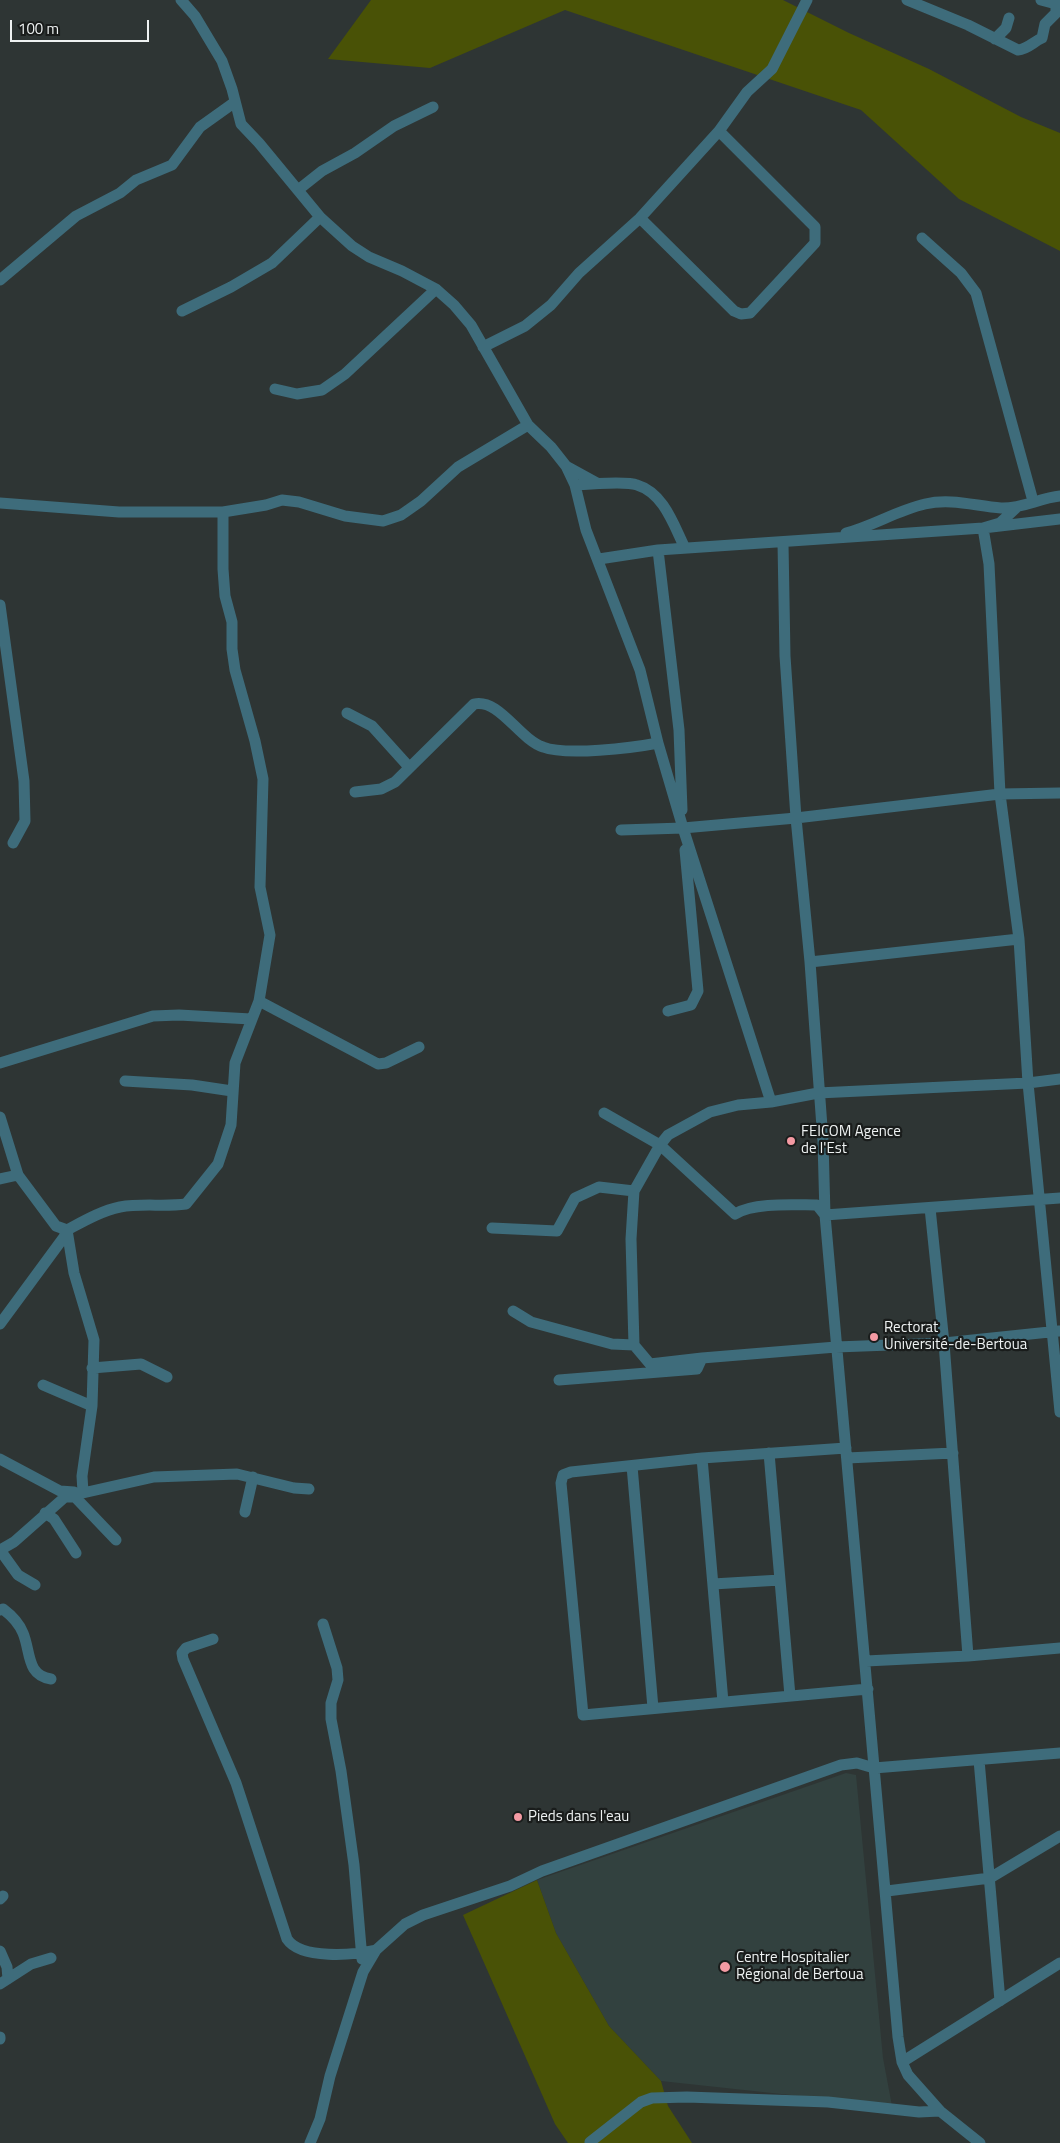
<!DOCTYPE html>
<html>
<head>
<meta charset="utf-8">
<style>
	body { margin:0 }
	#map { position:relative; width:1060px; height:2143px; overflow:hidden; background:#2e3534; font-family:"Titillium Web",sans-serif }
	canvas { display:block }
	.scale { position:absolute; left:10px; top:20px; width:139px; height:22px; box-sizing:border-box; border:2px solid #eef2f2; border-top:0; padding-left:6px; font-size:15px; line-height:18px; white-space:nowrap; color:#eef2f2; -webkit-text-stroke:4px #191c1b; paint-order:stroke }
</style>
</head>
<body>
<div id="map">
<canvas width="1060" height="2143"></canvas>
<div class="scale">100 m</div>
</div>
<script>
const ctx = document.querySelector('canvas').getContext('2d');
ctx.lineJoin = 'round';
function paint(path, color) { ctx.fillStyle = color; ctx.fill(path, 'evenodd'); }
function stroke(path, color, width, dash) { ctx.strokeStyle = color; ctx.lineWidth = width; ctx.lineCap = dash ? 'butt' : 'round'; ctx.setLineDash(dash || []); ctx.stroke(path); }
function label(font, color, halo, rows, align = 'center') {
  ctx.font = font + ' "Titillium Web",sans-serif'; ctx.lineWidth = 4.5; ctx.setLineDash([]); ctx.textBaseline = 'middle'; ctx.strokeStyle = halo; ctx.fillStyle = color; for (const [text, x, y, turn = 0] of rows) {
    ctx.save(); ctx.translate(x, y); ctx.rotate((+turn || 0) * Math.PI / 180); ctx.textAlign = isNaN(turn) ? turn : align; if (halo) ctx.strokeText(text, 0, 0); ctx.fillText(text, 0, 0); ctx.restore();
  }
}
const built = new Path2D(`
	M846,1773L856,1775L883,2058L892,2106L661,2081L609,2026L556,1933L537,1880Z`);
const green = new Path2D(`
	M371,0H783L849,33L929,69L1021,117L1060,133V251L959,199L861,110L565,10L430,68L328,59Z
	M537,1880L556,1933L609,2026L661,2081L668,2106L692,2143H568L555,2124L463,1915Z`);
const minor = new Path2D(`
	M181,0L195,16L222,61L232,89L241,124L259,143L320,217L352,246L369,257L402,271L436,289L454,305L471,325L528,425
	M907,0L968,25L1018,50C1028,49 1033,42 1042,38L1045,24L1056,13V4
	M1041,0L1056,4L1060,3
	M995,39L1006,28L1009,18
	M298,190L322,171L355,153L394,126L433,107
	M640,218L734,311L741,314L750,313L815,243V227L719,131
	M922,238L961,273L976,293L1033,501
	M0,280L76,216L120,193L136,180L172,165L200,127L235,102
	M182,311L231,287L272,263L320,217
	M483,347L525,326L551,305L579,273L640,218L719,131L747,92L772,69L807,0
	M275,389L297,394L322,390L345,374L436,289
	M566,466L597,483
	M575,485C588,484 627,481 637,485C664,493 674,526 685,548
	M0,503L119,512H223L266,505L282,500L299,502L345,516L383,521L401,515L421,501L458,467L528,425L551,447L566,466L575,485L586,530L640,670L658,743L683,828L771,1102
	M1017,507L1000,523L983,528L989,564L1000,794L1019,939L1028,1083L1060,1412
	M846,533C873,526 898,510 925,504C951,498 975,506 1001,508C1021,509 1040,498 1060,496
	M783,543L785,656L796,818L810,962L823,1141L825,1215L898,2037L902,2062L908,2075L940,2111L980,2143
	M658,550L679,730L682,810
	M599,559L658,550L983,528L1060,519
	M0,605L24,781L25,821L13,843
	M347,713L372,726L409,767
	M355,792L381,789L395,782L474,704C499,698 519,739 543,747C566,756 632,748 658,743
	M621,830L683,828L796,818L1000,794L1060,793
	M810,962L1019,939
	M259,1001L378,1064L386,1063L419,1047
	M668,1011L691,1005L698,991L685,850
	M0,1063L153,1016L179,1015L251,1019
	M125,1081L192,1085L232,1091
	M604,1113L660,1145L735,1214C754,1202 795,1205 817,1205L825,1215L1060,1198
	M0,1117L18,1175L56,1226L67,1230
	M0,1179L18,1175
	M930,1208L944,1343L968,1656
	M492,1228L557,1231L575,1198L599,1187L634,1191
	M67,1230L74,1273L94,1340L92,1406L82,1476L83,1492
	M513,1311L531,1322L612,1344L634,1345
	M0,1324L64,1237L67,1230C84,1221 101,1211 120,1207C142,1203 164,1207 186,1204L218,1164L231,1125L235,1063L259,1001L270,935L260,887L263,779L255,741L235,670L232,649V622L225,596L223,569V512
	M702,1358L650,1364L634,1345L631,1239L634,1191L660,1145L668,1135L710,1112L738,1105L771,1102L818,1093L1028,1083L1060,1079
	M92,1368L141,1364L167,1377
	M559,1380L697,1369L702,1358L836,1347L944,1343L1059,1331
	M43,1385L92,1406
	M846,1448L702,1458L571,1472L563,1475L561,1483L583,1715L868,1689
	M769,1453L790,1696
	M702,1458L723,1702
	M847,1458L953,1453
	M0,1459L60,1491L74,1492
	M632,1466L653,1708
	M67,1497H75L116,1540
	M245,1512L253,1477
	M45,1513L54,1519L76,1553
	M0,1550L14,1542L65,1497L154,1477L237,1474L294,1488L309,1489
	M0,1550L18,1575L35,1585
	M713,1584L780,1580
	M0,1610L3,1609C11,1615 19,1623 23,1633C31,1652 26,1675 51,1679
	M323,1624L337,1668L338,1680L331,1703V1719L341,1771L354,1865L362,1959
	M213,1639L186,1648L182,1653L183,1659L236,1783L287,1939C301,1960 354,1955 376,1950
	M866,1661L968,1656L1060,1648
	M979,1760L1000,2001
	M887,1891L990,1878L1060,1836
	M0,1899L3,1896
	M0,1951L7,1967L8,1979
	M0,1984L31,1964L51,1958
	M0,2037V2039
	M902,2062L1060,1963
	M590,2142L641,2102L652,2098L687,2097L828,2102L919,2112L940,2111
	M310,2143L320,2119L330,2076L363,1972L376,1950L405,1924L423,1915L510,1886L542,1871L841,1765L857,1763L874,1768L1060,1753`);
const markers = [
	[791,1141,5,"#f49aa3"],
	[874,1337,5,"#f49aa3"],
	[518,1817,5,"#f49aa3"],
	[725,1967,6,"#f49aa3"]
];
const poiNames = [
	["FEICOM Agence",801,1132],
	["de l'Est",801,1149],
	["Rectorat",884,1328],
	["Université-de-Bertoua",884,1345],
	["Pieds dans l'eau",528,1817],
	["Centre Hospitalier",736,1958],
	["Régional de Bertoua",736,1975]
];
paint(built, '#32413f');
paint(green, '#495206');
stroke(minor, '#3e6c7b', 11);
for (const [x, y, r, color] of markers) { const dot = new Path2D(); dot.arc(x, y, r, 0, 2 * Math.PI); ctx.fillStyle = color; ctx.fill(dot); stroke(dot, '#191c1b', 2); }
label('15px', '#eef2f2', '#191c1b', poiNames, 'left');
</script>
</body>
</html>
